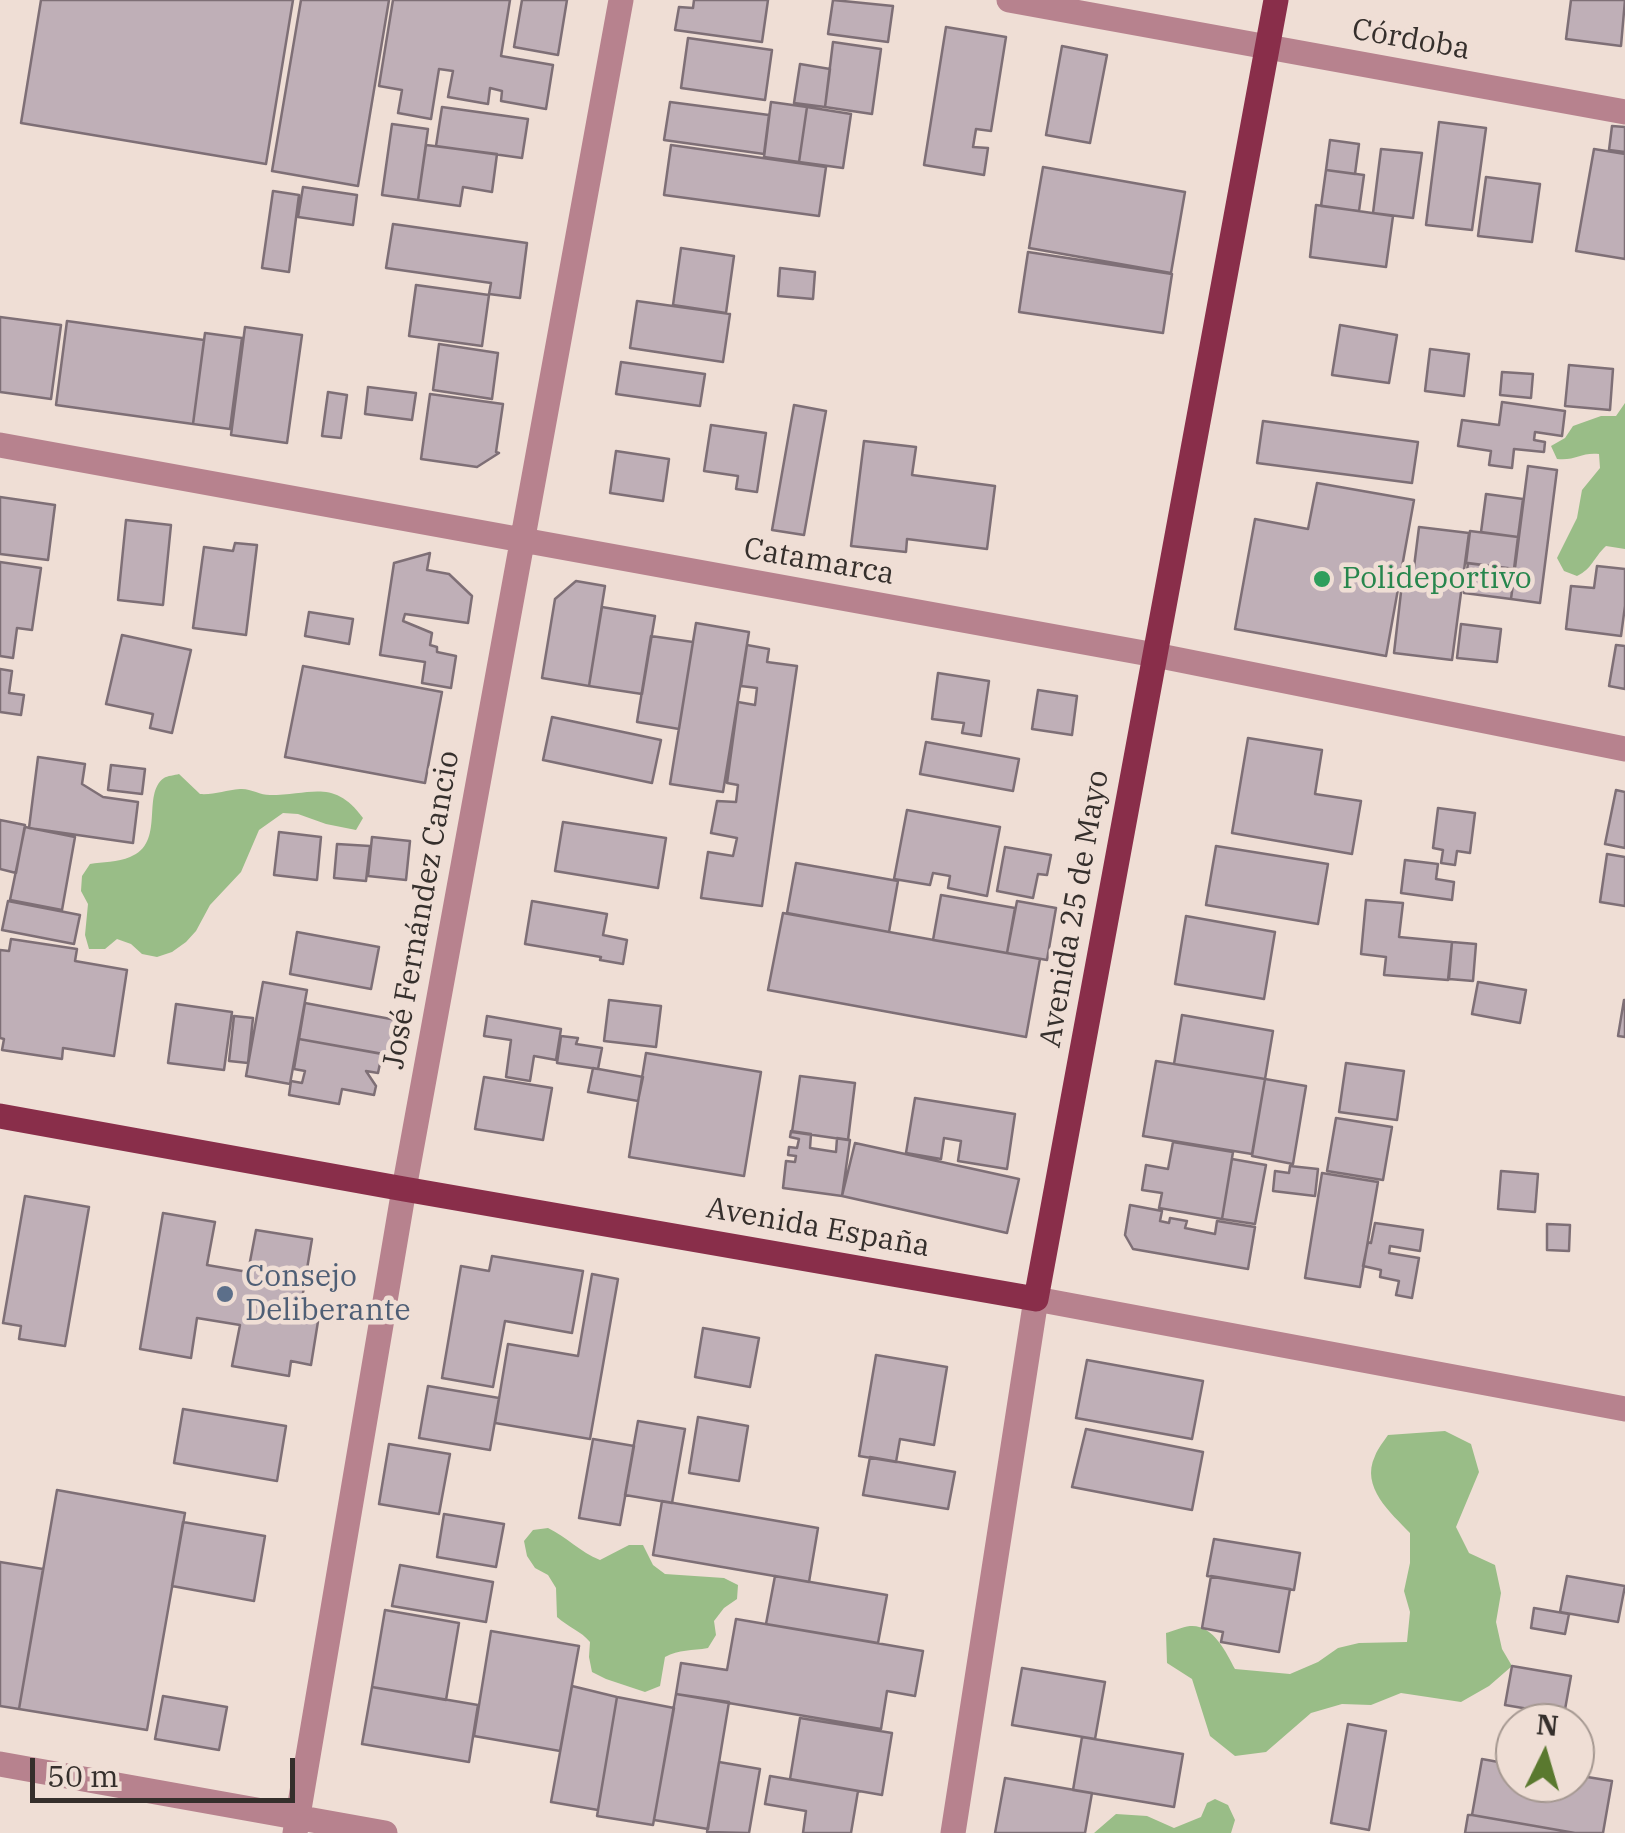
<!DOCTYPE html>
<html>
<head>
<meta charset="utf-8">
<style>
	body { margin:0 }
	#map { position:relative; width:1625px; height:1833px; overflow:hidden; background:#efded5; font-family:"IBM Plex Serif",serif }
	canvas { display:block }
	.north { position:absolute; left:1495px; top:1703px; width:100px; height:100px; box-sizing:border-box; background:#efded5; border:2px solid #a59891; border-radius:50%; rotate:5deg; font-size:28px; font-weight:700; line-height:40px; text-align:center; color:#352f2c }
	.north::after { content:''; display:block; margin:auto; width:35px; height:45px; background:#5a792f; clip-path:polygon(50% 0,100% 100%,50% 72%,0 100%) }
	.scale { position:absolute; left:30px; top:1758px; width:265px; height:45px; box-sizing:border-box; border:5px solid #352f2c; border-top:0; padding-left:12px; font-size:30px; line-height:35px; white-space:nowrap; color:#352f2c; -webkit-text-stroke:8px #efded5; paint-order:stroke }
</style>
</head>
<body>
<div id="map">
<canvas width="1625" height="1833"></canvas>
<div class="north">N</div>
<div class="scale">50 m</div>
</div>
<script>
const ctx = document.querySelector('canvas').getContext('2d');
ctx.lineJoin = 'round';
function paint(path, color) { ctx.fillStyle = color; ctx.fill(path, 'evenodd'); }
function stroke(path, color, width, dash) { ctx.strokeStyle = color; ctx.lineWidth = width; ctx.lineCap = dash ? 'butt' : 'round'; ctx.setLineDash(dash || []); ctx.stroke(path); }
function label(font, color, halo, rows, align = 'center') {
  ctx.font = font + ' "IBM Plex Serif",serif'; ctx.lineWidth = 9; ctx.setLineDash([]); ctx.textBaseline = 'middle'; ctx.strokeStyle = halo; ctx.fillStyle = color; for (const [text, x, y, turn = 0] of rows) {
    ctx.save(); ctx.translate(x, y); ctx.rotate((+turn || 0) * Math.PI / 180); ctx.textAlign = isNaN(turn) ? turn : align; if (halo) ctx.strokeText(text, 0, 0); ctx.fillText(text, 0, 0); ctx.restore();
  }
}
const green = new Path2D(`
	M1625,403V549L1606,546C1593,558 1593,568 1577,576L1564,571L1557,558L1577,518L1582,490L1600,468L1599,454C1581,452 1576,461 1557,459L1551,446L1565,438L1573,426L1601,416H1616Z
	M179,774L200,794C214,795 226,790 240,789C250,788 260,795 270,795C311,795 334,778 363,818L356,830L326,824L298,814L283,813L259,830L241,872L210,905L196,931L186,942L172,952L157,957L142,954L131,944L117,939L105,949H89L85,935L88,904L81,891L82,876L90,864C102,862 118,862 130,857C166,843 141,794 164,778C167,776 175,775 179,774Z
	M1445,1431L1471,1444L1479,1472L1456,1527L1469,1553L1495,1565L1501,1593L1496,1622L1502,1649L1512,1666L1489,1686L1461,1702L1401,1693L1371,1705L1342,1704L1311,1713L1266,1752L1235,1756L1210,1736L1192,1679L1167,1663L1166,1633C1173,1631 1182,1627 1190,1626C1213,1624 1226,1652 1235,1669L1290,1674L1318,1662L1338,1648L1359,1643L1407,1642L1410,1612L1404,1591L1410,1563V1533C1391,1513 1360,1487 1375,1456C1378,1448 1384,1441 1388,1435Z
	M548,1528C567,1537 580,1552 600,1560L629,1545H643L653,1565L665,1574L724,1578L738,1585L737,1599L724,1608L714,1621L716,1635L708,1648C692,1651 679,1649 665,1657L660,1686L645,1692L606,1679L592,1672L589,1657L590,1642C581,1631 568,1627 557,1617L556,1588L548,1575L535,1568L527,1556L524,1541L533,1530Z
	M1215,1799L1228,1805L1235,1820L1231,1833H1094L1116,1814L1147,1816L1174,1828L1201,1817L1207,1803Z`);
const building = new Path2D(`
	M41,0H293L266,164L21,123Z
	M301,0H389L358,186L272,171Z
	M393,0H510L501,56L553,65L546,109L501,101L502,91L490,88L488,104L448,97L453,71L439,69L431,119L398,113L402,90L379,86Z
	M522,0H567L558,55L514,47Z
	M694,0H768L762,42L675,30L679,7L693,8Z
	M833,0L893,6L888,42L828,34Z
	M1571,0H1625L1621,46L1566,39Z
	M946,27L1006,37L991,131L976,129L973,147L988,148L984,175L924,165Z
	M688,38L772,50L765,100L681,88Z
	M833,42L881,49L872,114L825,107Z
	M1062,46L1107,55L1090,143L1046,135Z
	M800,64L830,69L825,107L794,103Z
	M670,102L769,115L764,154L664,140Z
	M771,102L807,107L799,162L764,157Z
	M442,107L528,119L522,158L436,146Z
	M807,107L851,114L843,168L799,162Z
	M1439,122L1486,128L1472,230L1426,225Z
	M392,124L428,129L418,200L382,195Z
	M1612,126L1625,127V152L1609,150Z
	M1330,140L1359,144L1355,174L1326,170Z
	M426,145L497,154L492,192L463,187L460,206L418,200Z
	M671,145L826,167L819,216L664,195Z
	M1381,149L1422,153L1413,218L1373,213Z
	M1594,149L1625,154V259L1576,251Z
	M1043,167L1185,192L1171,273L1029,248Z
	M1326,170L1364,175L1359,211L1321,206Z
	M1486,177L1540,184L1532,242L1478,236Z
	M303,187L357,195L353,225L298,217Z
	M273,191L299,195L289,272L262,268Z
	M1316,205L1393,216L1386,267L1310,257Z
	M393,224L527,243L520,298L489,294L491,283L386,268Z
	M681,248L734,256L726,313L673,305Z
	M1028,252L1172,274L1163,333L1019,312Z
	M780,268L815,272L813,299L778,296Z
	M416,285L489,295L482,346L409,336Z
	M637,301L730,314L723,362L630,348Z
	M0,317L61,325L51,399L0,392Z
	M67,321L204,340L193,424L56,405Z
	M1340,325L1397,335L1389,383L1332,375Z
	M245,327L302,335L287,443L231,435Z
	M205,333L242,338L230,429L193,424Z
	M439,344L498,353L492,399L433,390Z
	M1430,349L1469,354L1464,396L1425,391Z
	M621,362L705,374L700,406L616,394Z
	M1569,365L1613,369L1610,410L1565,406Z
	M1502,372L1533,374L1531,398L1500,395Z
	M368,387L416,393L412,420L365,414Z
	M328,392L347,395L341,438L322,436Z
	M430,394L503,404L496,452L499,453L477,467L421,459Z
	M1502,402L1565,411L1562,436L1535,432L1534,440L1545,442L1544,452L1514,449L1512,468L1489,465L1491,451L1458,446L1462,420L1499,425Z
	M794,405L826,411L804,535L772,530Z
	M1263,421L1418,442L1412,483L1257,463Z
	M711,425L766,433L757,492L736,489L738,476L704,471Z
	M864,441L916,447L912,475L995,486L987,549L907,539L906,552L851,546Z
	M616,451L669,459L663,501L610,493Z
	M1528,466L1557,470L1540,603L1511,599Z
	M1317,483L1414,500L1386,656L1235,629L1255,519L1308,529Z
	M1486,494L1523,499L1518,537L1481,532Z
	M0,497L55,505L48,560L0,554Z
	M126,520L171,525L163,605L118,600Z
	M1419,527L1469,533L1452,660L1394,653L1404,566L1414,567Z
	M1470,531L1518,537L1514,569L1466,563Z
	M235,543L257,545L246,635L193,628L204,547L233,551Z
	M430,553L427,570L449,574L472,596L468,623L405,614L403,621L432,633L430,645L437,647V652L456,656L451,688L422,683L425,662L380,655L394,563Z
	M0,562L41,568L32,630L17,628L13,658L0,656Z
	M1468,563L1515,569L1511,599L1464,593Z
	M1597,566L1625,569V606L1621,636L1566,629L1571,586L1594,588Z
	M576,581L605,586L589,686L542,678L555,599Z
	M602,607L655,616L642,694L589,686Z
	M309,612L353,619L349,644L305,636Z
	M696,623L749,632L723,792L670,784Z
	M1461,624L1501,629L1497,662L1457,658Z
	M122,635L191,650L172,733L150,728L153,714L106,704Z
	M651,636L693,642L679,729L637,722Z
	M747,645L769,649L767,662L797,666L762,906L701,898L708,852L733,856L737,838L711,833L717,801L736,802L738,785L727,783L738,702L755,705L757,688L741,686Z
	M1616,645L1625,646V689L1609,686Z
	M303,666L442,692L425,783L285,757Z
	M0,669L12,671L9,693L24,695L21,715L0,712Z
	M938,673L989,681L981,736L962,733L964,723L932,719Z
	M1038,690L1077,696L1072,735L1032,729Z
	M552,717L661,740L652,783L543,760Z
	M1248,738L1322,750L1315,794L1361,801L1352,854L1232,833Z
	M926,742L1019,759L1013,791L920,774Z
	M38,757L85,764L82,784L103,797L138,802L133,843L29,828Z
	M111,765L145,769L142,794L108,790Z
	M1616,790L1625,792V848L1605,844Z
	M1438,808L1475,813L1470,853L1457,851L1455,865L1441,863L1443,850L1433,848Z
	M907,810L1000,827L987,896L948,888L950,876L933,873L930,885L894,879Z
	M0,820L25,825L16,873L0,869Z
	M563,822L666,838L658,888L555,871Z
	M25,827L75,837L62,910L10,900Z
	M279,832L321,837L317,880L274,875Z
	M372,837L410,841L406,880L368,876Z
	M337,844L370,846L366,881L334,878Z
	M1216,846L1328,864L1318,924L1206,905Z
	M1005,847L1051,855L1047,875L1038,874L1033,898L997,891Z
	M1607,854L1625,857V906L1600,902Z
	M1405,860L1438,864L1436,879L1454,882L1452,900L1401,893Z
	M796,863L898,881L889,932L787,913Z
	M941,895L1015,908L1007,953L933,940Z
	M1366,900L1403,903L1399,937L1452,942L1448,980L1384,975L1386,957L1361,954Z
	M8,901L80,915L74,944L2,930Z
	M532,901L607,914L603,935L627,940L623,964L600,960L601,957L525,944Z
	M1017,901L1056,908L1047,960L1007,953Z
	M783,913L1040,959L1026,1037L768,990Z
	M1186,916L1275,932L1264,999L1175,984Z
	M297,932L379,947L371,989L290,974Z
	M11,939L77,949L75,961L127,970L114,1056L63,1048L62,1059L2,1050L4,1039L0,1038V950L9,951Z
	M1452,942L1476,944L1473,981L1449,979Z
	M263,982L307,990L290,1084L246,1076Z
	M1478,982L1526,990L1520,1023L1472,1014Z
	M609,1000L661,1006L656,1047L604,1041Z
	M1624,1000H1625V1037L1618,1036Z
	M305,1003L396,1020L389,1055L299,1039Z
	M176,1004L232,1012L224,1070L168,1063Z
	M1182,1015L1273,1031L1265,1079L1174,1064Z
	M234,1016L253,1018L248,1063L229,1061Z
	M487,1016L561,1029L556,1060L534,1056L530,1081L506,1077L511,1040L484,1036Z
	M561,1036L578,1038L576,1044L602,1048L598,1069L557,1063Z
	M299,1039L382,1054L378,1073L366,1071L376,1086L374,1095L342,1089L339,1104L289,1095L291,1081L302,1083L305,1071L294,1069Z
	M646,1053L761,1072L744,1176L629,1157Z
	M1156,1061L1265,1079L1252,1154L1143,1136Z
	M1346,1063L1404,1071L1397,1120L1339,1112Z
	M593,1068L643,1077L638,1101L588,1092Z
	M800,1076L855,1083L848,1140L792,1132Z
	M484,1077L552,1088L543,1140L475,1129Z
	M1265,1079L1306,1086L1293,1164L1252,1156Z
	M915,1098L1015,1114L1007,1169L958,1161L961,1141L944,1138L941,1159L906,1153Z
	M1336,1118L1392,1127L1383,1180L1327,1171Z
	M791,1131L811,1134L810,1148L836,1152L837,1138L850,1140L842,1196L783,1188L786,1161L795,1162L796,1156L788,1155L789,1147L797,1148L799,1139L790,1137Z
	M1173,1142L1233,1152L1222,1219L1159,1208L1162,1193L1142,1190L1146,1165L1168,1169Z
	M855,1143L1019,1179L1007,1233L842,1196Z
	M1232,1159L1266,1165L1255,1224L1222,1219Z
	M1290,1166L1318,1169L1315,1196L1273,1191L1275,1171L1289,1173Z
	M1501,1171L1538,1174L1535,1212L1498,1209Z
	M1322,1173L1378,1182L1360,1287L1305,1278Z
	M25,1196L89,1207L65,1346L19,1339L21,1326L3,1323Z
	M1130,1205L1162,1211L1160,1221L1169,1223L1170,1218L1187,1221L1185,1228L1215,1234L1217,1221L1255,1227L1248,1269L1133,1249L1125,1235Z
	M163,1213L215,1222L207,1265L248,1272L256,1230L312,1239L301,1305L320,1309L311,1365L291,1361L289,1376L232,1366L240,1325L197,1318L191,1358L140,1349Z
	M1375,1223L1423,1230L1420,1251L1390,1246L1389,1253L1419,1258L1412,1298L1396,1295L1399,1281L1380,1277L1381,1270L1363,1266L1368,1242L1371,1243Z
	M1547,1224L1570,1225L1569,1251L1547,1250Z
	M492,1256L583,1271L572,1333L505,1321L493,1387L442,1378L461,1266L489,1271Z
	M592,1274L618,1279L590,1439L495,1423L508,1344L578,1356Z
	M703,1328L759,1338L750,1387L695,1377Z
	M876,1355L947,1367L934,1445L900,1439L896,1462L859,1456Z
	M1087,1360L1203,1381L1192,1439L1076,1418Z
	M428,1386L499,1398L490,1450L419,1438Z
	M183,1409L286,1426L277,1481L174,1463Z
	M698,1417L748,1426L739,1481L689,1473Z
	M638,1421L685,1429L672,1503L625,1495Z
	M1086,1429L1203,1452L1192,1510L1072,1487Z
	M593,1439L634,1446L620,1525L579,1518Z
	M389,1444L450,1454L439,1514L379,1504Z
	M870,1457L955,1472L948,1509L863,1495Z
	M57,1490L185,1513L147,1730L19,1709Z
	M662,1501L818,1528L809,1582L653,1555Z
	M444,1514L504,1524L496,1567L437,1557Z
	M183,1522L265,1536L254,1601L172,1586Z
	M1214,1539L1300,1553L1294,1590L1207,1576Z
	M0,1562L43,1569L19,1709L0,1706Z
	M400,1565L493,1582L486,1622L392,1606Z
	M775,1576L887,1595L878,1643L766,1624Z
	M1211,1576L1290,1589L1279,1652L1221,1642L1223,1632L1202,1628Z
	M1567,1576L1625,1586L1618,1622L1560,1612Z
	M1534,1608L1569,1614L1565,1634L1531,1628Z
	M385,1610L459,1623L446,1700L372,1687Z
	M736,1619L923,1651L915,1696L887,1691L881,1729L676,1694L681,1663L727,1670Z
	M491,1631L579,1646L560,1751L474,1736Z
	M1512,1666L1571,1676L1564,1715L1505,1705Z
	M1022,1668L1105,1682L1095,1739L1012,1725Z
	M572,1686L617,1697L598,1810L551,1802Z
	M372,1687L478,1705L469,1762L362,1744Z
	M676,1694L729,1702L708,1829L654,1820Z
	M163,1696L227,1707L219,1750L155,1739Z
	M617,1697L674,1708L653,1825L597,1816Z
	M800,1718L892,1733L882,1795L790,1779Z
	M1348,1724L1386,1731L1369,1830L1331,1823Z
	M1514,1726H1515V1762L1508,1761Z
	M1082,1737L1183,1754L1174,1807L1073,1790Z
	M1482,1759L1515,1765V1783H1575V1775L1612,1781L1603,1833H1575L1472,1815Z
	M719,1762L760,1769L749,1833L707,1832Z
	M770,1776L858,1791L851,1833H803L806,1811L765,1804Z
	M1005,1778L1092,1793L1085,1833H995Z
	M1468,1815H1472L1575,1833H1465Z`);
const minor = new Path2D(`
	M1009,0L1625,112
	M0,445L1155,655L1625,749
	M0,1764L385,1833
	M295,1833L404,1189L621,0
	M953,1833L1036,1299L1625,1409`);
const major = new Path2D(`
	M0,1116L404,1189L1036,1299L1276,0`);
const markers = [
	[1322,579,10,"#2e9e5b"],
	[225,1294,10,"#5c6f8a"]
];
const streetNames = [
	["Córdoba",1411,40,10],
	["Catamarca",819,562,10],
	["Avenida 25 de Mayo",1075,909,-80],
	["José Fernández Cancio",422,910,-80],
	["Avenida España",818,1228,10]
];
const leisureNames = [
	["Polideportivo",1342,579]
];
const serviceNames = [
	["Consejo",245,1277],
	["Deliberante",245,1311]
];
paint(green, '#99bd87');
paint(building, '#bfafb7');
stroke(building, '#7e6f76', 2.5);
stroke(minor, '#b7828e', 25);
stroke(major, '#892e4a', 25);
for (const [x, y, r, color] of markers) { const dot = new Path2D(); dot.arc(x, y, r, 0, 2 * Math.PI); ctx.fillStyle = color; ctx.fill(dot); stroke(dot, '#efded5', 4); }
label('30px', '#352f2c', '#efded5', streetNames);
label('30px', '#27864d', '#efded5', leisureNames, 'left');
label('30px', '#4e5e75', '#efded5', serviceNames, 'left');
</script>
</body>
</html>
